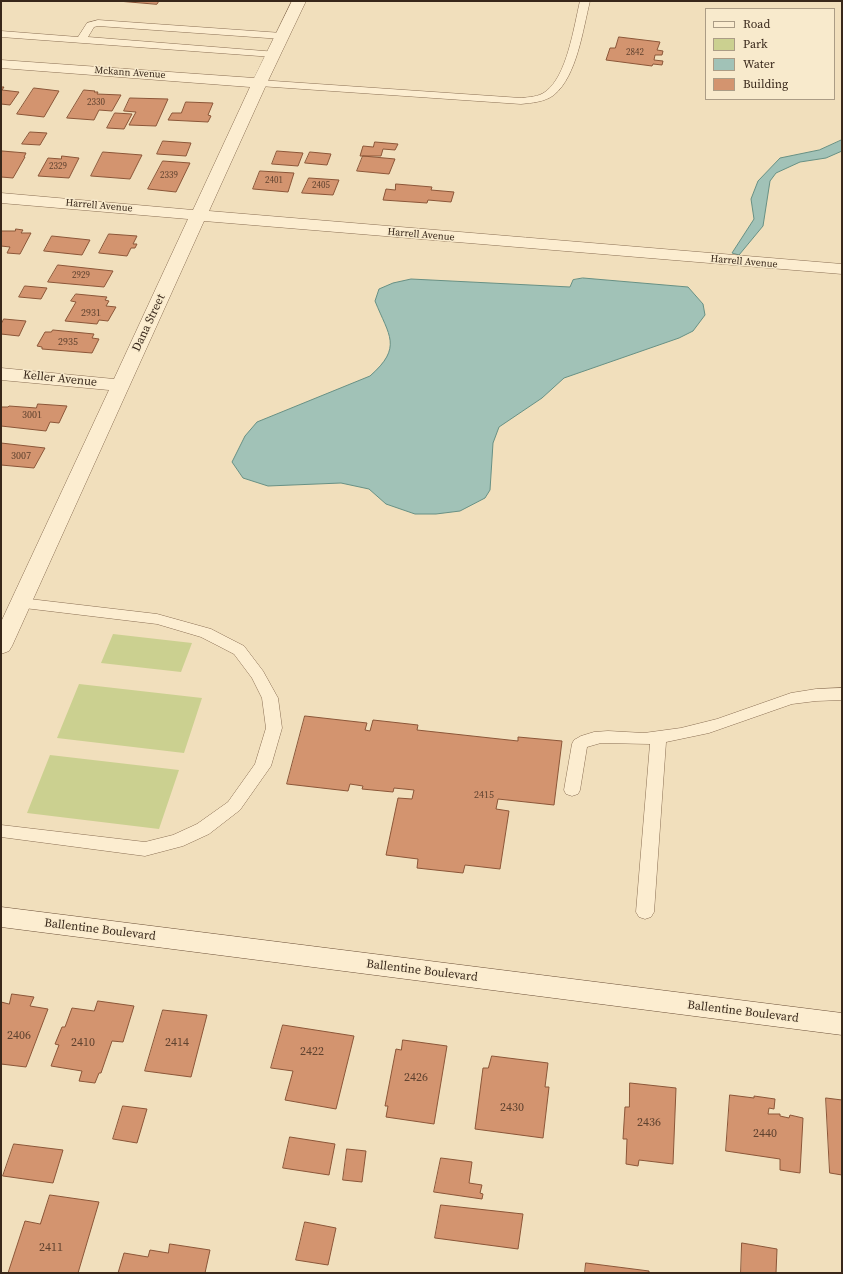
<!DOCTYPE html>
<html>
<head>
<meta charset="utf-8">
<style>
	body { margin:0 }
	#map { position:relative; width:843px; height:1274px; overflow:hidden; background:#f1dfbc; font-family:"Source Serif 4",serif }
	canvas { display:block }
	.frame { position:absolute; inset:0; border:2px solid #38271a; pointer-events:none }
	.legend { position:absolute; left:705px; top:8px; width:130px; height:92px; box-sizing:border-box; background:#f8eacc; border:1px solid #ab9c85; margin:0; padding:5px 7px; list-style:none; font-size:12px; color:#38271a }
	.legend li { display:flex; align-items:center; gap:8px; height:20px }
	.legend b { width:20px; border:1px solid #ab9c85 }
</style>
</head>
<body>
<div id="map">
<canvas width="843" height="1274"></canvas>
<div class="frame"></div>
<ul class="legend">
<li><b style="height:5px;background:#fcedd0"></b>Road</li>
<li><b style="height:11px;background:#cbd090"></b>Park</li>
<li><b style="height:11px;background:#a1c2b7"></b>Water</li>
<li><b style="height:11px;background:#d3946f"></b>Building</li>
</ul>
</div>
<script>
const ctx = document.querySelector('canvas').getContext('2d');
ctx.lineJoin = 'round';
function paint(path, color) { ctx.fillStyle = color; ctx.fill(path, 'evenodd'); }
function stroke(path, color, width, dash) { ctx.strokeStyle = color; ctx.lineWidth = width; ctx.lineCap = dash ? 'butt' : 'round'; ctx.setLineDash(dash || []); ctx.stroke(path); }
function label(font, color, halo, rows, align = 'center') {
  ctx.font = font + ' "Source Serif 4",serif'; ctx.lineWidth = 3; ctx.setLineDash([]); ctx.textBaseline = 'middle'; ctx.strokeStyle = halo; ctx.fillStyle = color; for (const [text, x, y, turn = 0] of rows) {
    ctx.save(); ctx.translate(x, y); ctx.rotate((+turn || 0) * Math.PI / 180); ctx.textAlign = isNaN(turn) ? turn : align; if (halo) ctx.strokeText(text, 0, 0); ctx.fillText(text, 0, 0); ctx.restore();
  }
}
const green = new Path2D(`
	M113,634L192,643L181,672L101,663Z
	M79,684L202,698L184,753L57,738Z
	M50,755L179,770L159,829L27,813Z`);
const water = new Path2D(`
	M842,140V151L826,158L800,162L776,173L770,181L763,226L739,255L732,253L754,219L751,199L758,181L780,158L819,150Z
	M583,278L688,287L703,304L705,315L693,331L679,338L564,378L542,398L499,427L493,443L490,490L485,498L460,511L436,514H415L386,504L369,489L341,483L268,486L243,478L232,462L245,436L257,422L370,376C403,347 389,336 375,301L379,289L393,283L411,279L570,287L573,280Z`);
const building = new Path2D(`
	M118,1H159L157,4Z
	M619,37L660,42L657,50L663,51L662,55H655L654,60L663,61L662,65L653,64L652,66L606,60L610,48H615Z
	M1,87H4L2,90L19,92L10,105L1,104Z
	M34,88L59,91L44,117L17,114Z
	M84,90L95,91L94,92H98L97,94L121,95L112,111L99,110L94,120L67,118Z
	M130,98L168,99L156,126L129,125L136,112L124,111Z
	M186,102L213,103L208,115L211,116L208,122L168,120L172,113H181Z
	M115,113L132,114L124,129L107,128Z
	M30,132L47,133L40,145L22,144Z
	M163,141L191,143L186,156L157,154Z
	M375,142L398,144L395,150L383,149L381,156H360L363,146L373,147Z
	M2,151L26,153L24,157H25L13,178L1,177Z
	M277,151L303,153L298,166L272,164Z
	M103,152L142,155L130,179L91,176Z
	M310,152L331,154L327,165L305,163Z
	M62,156L79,158L69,178L38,176L48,158L61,159Z
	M363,156L395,159L389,174L357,171Z
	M163,161L190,163L176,192L148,189Z
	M260,171L294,173L288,192L253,189Z
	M309,178L339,180L333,195L302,193Z
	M396,184L432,187L431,190L454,192L451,202L428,200L427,203L383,200L386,189L395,190Z
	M16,229L23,230L21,233H31L20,254L7,253L10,247L1,246V231H15Z
	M109,234L137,236L133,244H137L135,248H131L127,256L99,253Z
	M52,236L90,240L82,255L44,251Z
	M58,265L113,271L104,287L48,282Z
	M25,286L47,288L41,299L19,297Z
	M76,294L107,297L105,300L109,301L106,306L116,307L108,321L99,320L97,324L65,321L76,302L71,301Z
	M4,319L26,321L19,336L1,334V325Z
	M53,330L94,334L92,338L99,339L92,353L42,349V347L37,346L45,332H51Z
	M38,404L67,406L59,423L50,422L46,431L1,426V407H8L9,406L36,408Z
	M1,443L45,448L34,468L1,465Z
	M305,716L367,723L365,730L370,731L373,720L418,725L417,730L518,741V737L562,741L554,805L498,799L496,809L509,811L500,869L465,865L463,873L417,868L418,859L386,855L398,798L412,799L414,790L394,788L393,792L362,789L363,786L350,784L348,791L287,784Z
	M12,994L34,997L30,1006L48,1009L26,1067L1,1064V1002L9,1004Z
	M98,1001L134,1006L123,1042L112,1041L101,1073H99L95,1083L79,1081L82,1071L51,1066L59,1045L55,1044L62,1027H65L72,1008L94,1011Z
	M163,1010L207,1015L191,1077L145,1071Z
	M283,1025L354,1036L336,1109L285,1100L293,1071L271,1068Z
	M403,1040L447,1046L434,1124L386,1117L388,1106H385L396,1049L401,1050Z
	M492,1056L548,1063L545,1087H549L543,1138L475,1129L483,1068H488Z
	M630,1083L676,1088L673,1164L639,1160L638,1166L626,1164L627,1139H623L625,1107H629Z
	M730,1095L754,1098V1096L775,1099L774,1109L769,1108L768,1114H780V1116L789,1118L790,1115L803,1118L800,1173L780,1170V1159L726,1151Z
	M826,1098L842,1100V1175L830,1173Z
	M123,1106L147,1109L137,1143L113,1139Z
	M290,1137L335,1144L329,1175L283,1168Z
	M14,1144L63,1150L53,1183L3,1176Z
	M347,1149L366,1151L362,1182L343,1180Z
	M441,1158L472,1162L469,1183L482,1185L480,1193L483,1194L482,1199L434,1192Z
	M50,1195L99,1202L78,1273H8L25,1221L40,1224Z
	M441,1205L523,1214L518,1249L435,1238Z
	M305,1222L336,1228L328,1265L296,1260Z
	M742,1243L777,1249L776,1273H741Z
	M170,1244L210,1250L205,1273H118L124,1253L148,1257L150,1250L168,1253Z
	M586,1263L649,1271V1273H585Z`);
const service = new Path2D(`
	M580,1H590C583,29 577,76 554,95C545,102 531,103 521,104L259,86L254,83L259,80L521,98C529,97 538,97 545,92C567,77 574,26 580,1Z
	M98,20L282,33L287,36L282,39L98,26L94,27L88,37L277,52L278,54L273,57L1,37V31L78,37L87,23Z
	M21,598L157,614L211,629L244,646L263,671L278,698L282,728L271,766L240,810L209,834L183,846L145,856L1,837V825L145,842L173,835L197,824L228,802L255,764L266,728L262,698L252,678L234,654L201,637L157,624L16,607L14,603L16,599Z
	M842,688V700L816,701L792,704L709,733L666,742L654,912L651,917L645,919L639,917L636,912L650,744L601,743L587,747L580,790L578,794L572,796L566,794L564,790L572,744L574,740L581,736L594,732L608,731L644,733L681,728L717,719L791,693L816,689Z`);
const minor = new Path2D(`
	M292,1H306L267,83L209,211L842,264V274L204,221L12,646L9,651L1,654V622L109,390L1,380V368L114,379L188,219L1,203V193L193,210L250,87L1,68V60L254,78Z`);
const secondary = new Path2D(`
	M1,907L842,1013V1035L1,927Z`);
const farNumbernames = [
	["2842",635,53],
	["2330",96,103],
	["2329",58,167],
	["2339",169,176],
	["2401",274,181],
	["2405",321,186],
	["2929",81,276]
];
const farStreetnames = [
	["Mckann Avenue",130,73,4],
	["Harrell Avenue",99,206,5],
	["Harrell Avenue",421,235,5],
	["Harrell Avenue",744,262,5]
];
const numberNames = [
	["2931",91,313],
	["2935",68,342],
	["3001",32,415],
	["3007",21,456],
	["2415",484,795]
];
const streetNames = [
	["Dana Street",149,323,-65],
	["Keller Avenue",60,379,6],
	["Ballentine Boulevard",100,930,7],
	["Ballentine Boulevard",422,971,7],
	["Ballentine Boulevard",743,1012,7]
];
const nearNumbernames = [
	["2406",19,1036],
	["2410",83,1043],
	["2414",177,1043],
	["2422",312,1052],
	["2426",416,1078],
	["2430",512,1108],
	["2436",649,1123],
	["2440",765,1134],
	["2411",51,1248]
];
paint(green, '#cbd090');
paint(water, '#a1c2b7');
stroke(water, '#679084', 1);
paint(building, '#d3946f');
stroke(building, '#8b5638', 1);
stroke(service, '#8a6f54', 1);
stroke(minor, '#8a6f54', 1);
stroke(secondary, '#6c5038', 1);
paint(service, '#fcedd0');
paint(minor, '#fcedd0');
paint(secondary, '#fcedd0');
label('9px', '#5f422f', null, farNumbernames);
label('10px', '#38271a', '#f8eacc', farStreetnames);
label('10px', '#5f422f', null, numberNames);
label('12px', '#38271a', '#f8eacc', streetNames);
label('12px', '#5f422f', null, nearNumbernames);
</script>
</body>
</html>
